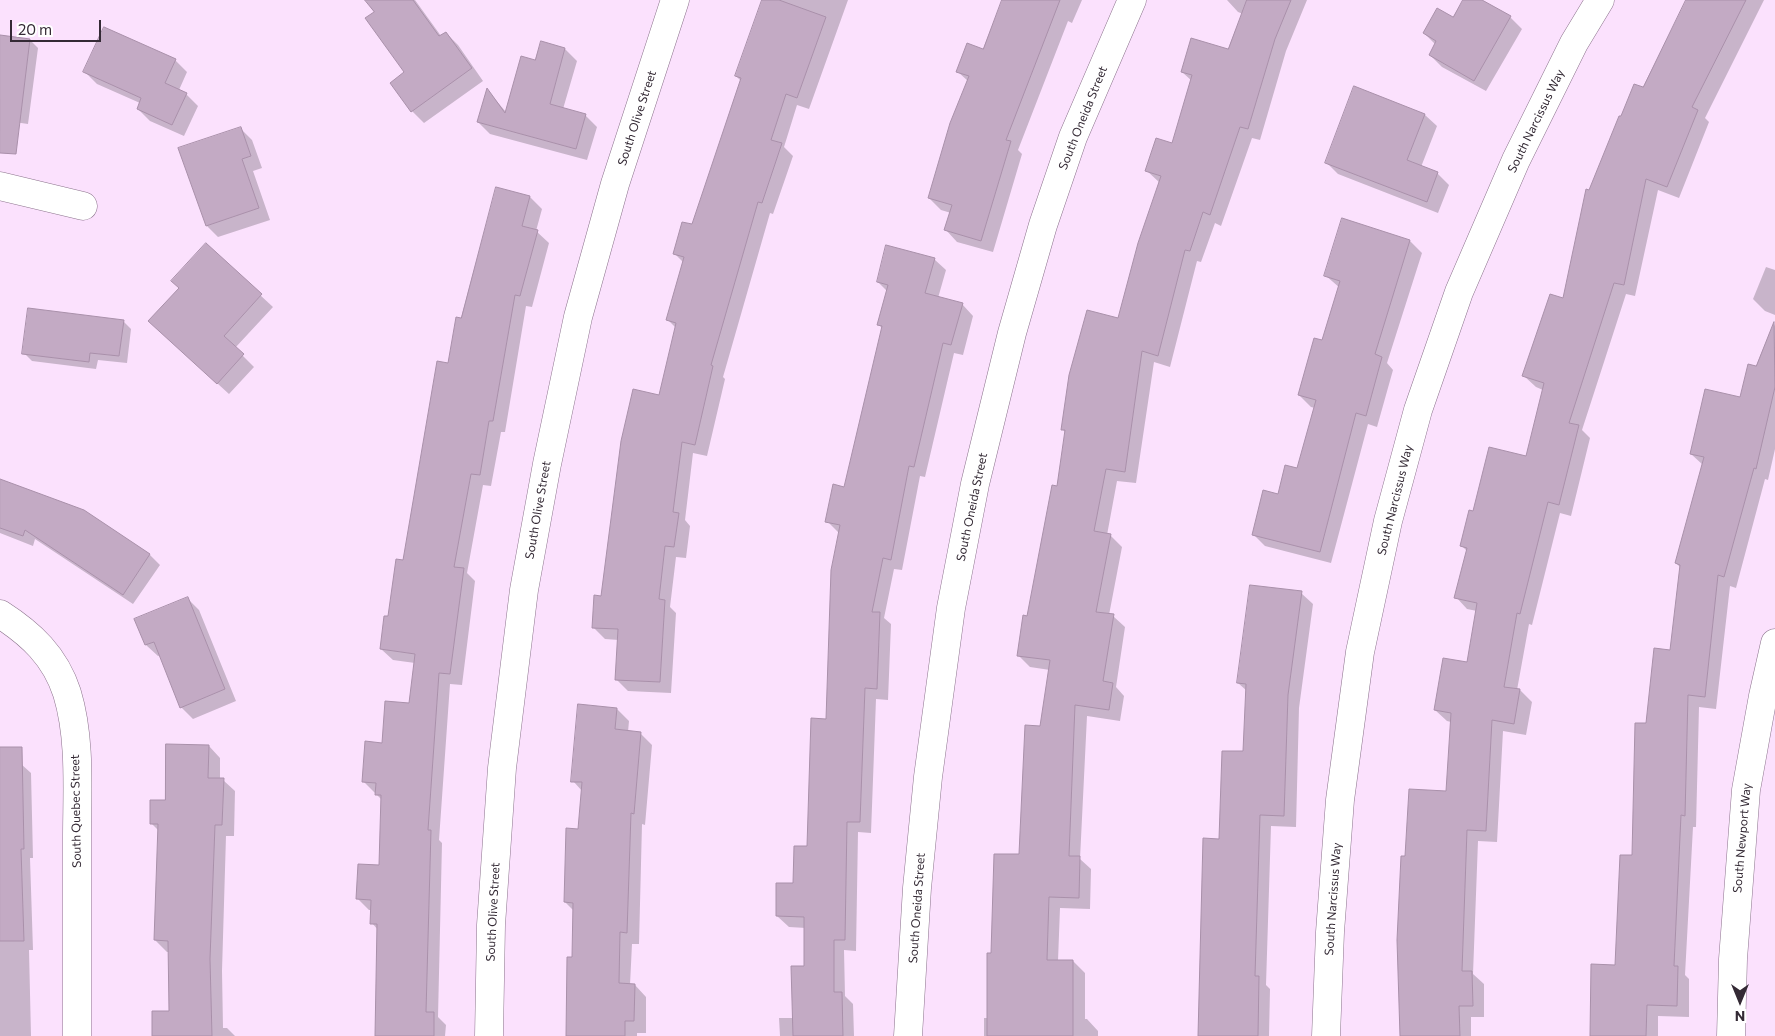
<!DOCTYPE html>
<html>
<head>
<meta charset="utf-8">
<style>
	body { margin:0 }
	#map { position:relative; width:1775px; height:1036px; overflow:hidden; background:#fbe1fd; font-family:Commissioner,sans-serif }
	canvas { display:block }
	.north { position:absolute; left:1715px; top:976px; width:50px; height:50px; -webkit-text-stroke:4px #fff; paint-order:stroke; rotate:180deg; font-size:14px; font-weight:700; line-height:20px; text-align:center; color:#342a35 }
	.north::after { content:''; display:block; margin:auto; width:18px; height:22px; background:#342a35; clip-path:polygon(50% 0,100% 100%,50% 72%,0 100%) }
	.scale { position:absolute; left:10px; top:20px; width:91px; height:22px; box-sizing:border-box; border:2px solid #342a35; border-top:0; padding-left:6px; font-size:15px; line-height:18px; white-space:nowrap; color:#342a35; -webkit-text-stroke:4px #fff; paint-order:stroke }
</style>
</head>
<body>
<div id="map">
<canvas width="1775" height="1036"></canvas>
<div class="north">N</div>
<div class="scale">20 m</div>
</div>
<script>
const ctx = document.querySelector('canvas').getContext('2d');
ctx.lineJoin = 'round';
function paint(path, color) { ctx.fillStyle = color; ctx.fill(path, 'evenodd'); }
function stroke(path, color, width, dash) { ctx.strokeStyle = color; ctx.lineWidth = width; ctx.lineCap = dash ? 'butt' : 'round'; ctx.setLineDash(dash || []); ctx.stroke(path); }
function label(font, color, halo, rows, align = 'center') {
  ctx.font = font + ' Commissioner,sans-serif'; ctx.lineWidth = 4; ctx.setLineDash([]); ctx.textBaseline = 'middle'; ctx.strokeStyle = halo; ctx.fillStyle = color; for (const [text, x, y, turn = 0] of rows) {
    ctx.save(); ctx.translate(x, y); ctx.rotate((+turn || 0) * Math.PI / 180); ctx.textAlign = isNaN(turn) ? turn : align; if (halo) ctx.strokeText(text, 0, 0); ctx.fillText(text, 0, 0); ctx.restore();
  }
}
const shadow = new Path2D(`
	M366,0H415L441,36L446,33L458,45L483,81L424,123L412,111L392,83L406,73L375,13Z
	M763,0H848L809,109L797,105L784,147L793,156L773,214L770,213L723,377L725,379L707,456L693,453L685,520L690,526L686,558L676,557L670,607L676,613L671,693L628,691L616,679L619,640L605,639L593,627L660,397L676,328L668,320L684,263L674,253L693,226L741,81L736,76Z
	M1007,0H1082L1072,23L1068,21L1018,150L1022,154L993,252L957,242L946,230L951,213L941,210L929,198L968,81L958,72L984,51Z
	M1227,0H1307L1286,51L1260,140L1252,138L1221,226L1215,223L1201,262L1197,261L1170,367L1154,362L1136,483L1117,481L1107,535L1111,536L1122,547L1109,615L1113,616L1125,627L1116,687L1124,696L1120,721L1087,716L1080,859L1091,869L1090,909L1060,908L1058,961H1073L1085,973V1019H1087L1098,1031V1036H984V1018H988L992,954L1020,856L1050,670L1030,667L1018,655L1058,487L1066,433L1063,430L1119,320L1160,183L1146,170L1173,145L1192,81L1182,72L1229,51L1243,14L1238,12Z
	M1464,0H1479L1510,17L1522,29L1486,91L1442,67L1430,55L1436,45L1424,33L1454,19Z
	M1687,0H1764L1705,118L1709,122L1679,198L1658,190L1635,296L1626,294L1582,430L1590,438L1571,516L1560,513L1532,625L1529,624L1517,690H1520L1532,702L1526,735L1503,731L1497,842L1478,841L1473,974L1484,984V1017H1471V1036H1401L1407,858L1448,792L1451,722L1447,721L1435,710L1468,663L1477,611L1467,609L1456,597L1467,551L1462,546L1474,513L1527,457L1543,390L1536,387L1524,376L1564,300L1590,191L1622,118L1643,89Z
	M0,36L30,40L38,48L28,124L0,120Z
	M542,42L565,49L577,61L563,109L585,115L597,127L587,160L490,134L478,122L487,90L506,112L536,62Z
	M175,60L187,72L179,90L186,94L198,106L184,136L150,121L138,109L140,103L97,84L85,72Z
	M1355,88L1425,115L1437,126L1421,167L1437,173L1449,185L1438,213L1338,174L1326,162Z
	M240,128L252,140L262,168L253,171L270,220L218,237L207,226Z
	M497,189L530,197L542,209L536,231L549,243L532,307L526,306L505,432H501L491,486L483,485L467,573L475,581L462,685L450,684L439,840L442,843L438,1017L446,1025L445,1036H376L378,930L372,923V910H369L358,899L380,867L382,800L363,781L383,744L410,704L415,663L393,660L381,649L404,562L449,365Z
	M1343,220L1410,241L1422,253L1387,363L1393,370L1377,427L1368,424L1331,563L1265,546L1253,534L1298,470L1315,408L1311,407L1299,395L1323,342L1340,288L1325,275Z
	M206,245L273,307L235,348L254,367L229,394L162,333L180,288Z
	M934,259L946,270L938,298L962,304L973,316L963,355L954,353L925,477L920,476L902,570L894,569L884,618L891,624L888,700L876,699L871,833L858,832L856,951L844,950L845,996L853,1004L854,1036H780L779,1018H794L805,967L806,928L789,927L777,916L795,885L808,847L828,720L839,533L827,521L845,488L883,329L879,325L888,292L878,282Z
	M1766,267L1775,270V315L1765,311L1753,299Z
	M123,321L131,329L127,363L98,360L96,369L32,361L24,353Z
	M1775,324V449L1768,480L1765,479L1736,588L1730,586L1716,709L1699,707L1696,827H1693L1685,975L1689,979V1017L1658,1016V1036H1591L1616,966L1634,856L1647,724L1672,651L1681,568L1676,563L1703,465L1691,454L1741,399L1757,367Z
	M0,480L83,511L150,555L160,565L133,604L35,539L33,546L0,533Z
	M1301,593L1313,604L1299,708L1296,827L1271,826L1266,985L1270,989L1269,1036H1200L1220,840L1244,753L1247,691L1238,683Z
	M187,598L199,610L236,701L193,719L181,707L161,655L158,656L146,645L135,620Z
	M617,709L629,721L628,732L640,733L652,745L645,825L642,824L639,944H632L630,985H635L646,997V1033H637V1036H567L573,958L574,911L565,902L579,830L583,792L573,781Z
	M209,746L220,758V779L223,780L235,791L234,836H226L222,971L223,1028H227L235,1036H153L170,1012L169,952H167L155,940L159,831L151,823Z
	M0,764H21L31,773L33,858H30L33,950H29L31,1036H0Z`);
const building = new Path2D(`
	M365,0H413L439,36L446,32L472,68L411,112L390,83L404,72L365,18L374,12Z
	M762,0H779L826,17L797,98L786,94L771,140L782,143L762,203L758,202L711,365L713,366L695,445L682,442L673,512L679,513L674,547L665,546L659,599L665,600L660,682L615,680L618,629L592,628L594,595L601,596L621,441L633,389L659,395L676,323L666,320L684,257L673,254L682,222L692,224L741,78L735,76Z
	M1002,0H1060L1006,140L1011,141L981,241L944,230L952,205L928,198L950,123L969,76L956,72L967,43L983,49Z
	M1247,0H1291L1275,39L1248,129L1240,127L1210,215L1203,212L1190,251L1185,250L1158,356L1142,351L1125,472L1106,469L1094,531L1111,534L1096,612L1114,614L1103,681L1113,683L1109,710L1075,705L1069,856H1080L1079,898L1049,897L1047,960H1073V1036H987V953H991L994,854H1019L1025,725L1040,726L1050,660L1017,656L1023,615L1027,616L1052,485L1057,486L1065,430H1061L1069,375L1087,310L1118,318L1138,243L1161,176L1145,171L1156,138L1172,143L1192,75L1181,72L1191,38L1228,49Z
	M1463,0H1482L1511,16L1474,81L1429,55L1436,41L1423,33L1437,8L1453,17Z
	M1686,0H1746L1692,107L1698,110L1667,187L1646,179L1624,285L1614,283L1569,423L1579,425L1559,505L1548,502L1520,614L1517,613L1504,687L1520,689L1514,724L1492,720L1486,831L1467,830L1462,971H1472L1473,1006H1459L1460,1036H1400L1397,940L1401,856H1405L1409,789L1446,791L1451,713L1434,710L1443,658L1467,662L1477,603L1454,598L1467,548L1460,546L1469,510L1473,511L1489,447L1526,456L1544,383L1522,376L1550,294L1563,298L1586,189L1589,190L1619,116H1621L1634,84L1643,87Z
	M104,27L176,59L165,83L187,93L172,125L137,109L141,98L83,72Z
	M0,35L30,39L16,154L0,153Z
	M541,41L565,48L550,104L586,114L576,149L477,122L487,88L505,113L521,56L535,60Z
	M1354,86L1425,114L1407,160L1438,172L1427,202L1325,163Z
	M241,127L251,156L242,159L259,208L206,226L178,148Z
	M496,187L530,196L522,226L538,230L520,296L515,295L493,421H489L480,475L471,474L454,567L464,568L450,674L439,673L428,830H431L426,1012H434V1036H375L377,924H370L371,900L356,899L358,864L379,865L381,795H375L376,783L362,782L365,741L382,743L385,701L409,703L415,654L380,649L384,616H388L396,559L403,560L437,361L448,363L456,317L461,318Z
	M1342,218L1410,240L1375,354L1382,357L1366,416L1356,413L1320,552L1252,535L1263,490L1278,494L1285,465L1297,468L1316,400L1298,395L1314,338L1322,340L1340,281L1324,276Z
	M206,243L262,294L224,336L244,354L217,384L148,321L179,288L171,281Z
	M886,245L935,258L925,293L963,303L951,345L943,343L914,467L909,466L891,560L883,558L872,612H880L877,689L865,688L860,822H847L845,940H834V992H842L843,1036H793L791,966H804V917L776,916V883H793L794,846H807L811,718L826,719L831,570L840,525L825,522L833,484L844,487L882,326L877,325L888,285L877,282Z
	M28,308L124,320L119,356L90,353L89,362L22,354Z
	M1774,322L1775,387L1756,469L1754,468L1724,577L1718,575L1705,697L1688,695L1685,816L1681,815L1674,966H1678L1677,1006L1647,1005L1646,1036H1590L1591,964L1615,965L1620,855H1632L1635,723H1646L1654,648L1670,650L1680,565L1675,563L1704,457L1690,454L1705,389L1740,397L1748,364L1756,366Z
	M0,479L84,510L150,554L123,595L25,530L23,536L0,528Z
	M1250,585L1302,591L1288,695L1284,816L1260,815L1255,976H1259L1258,1036H1198L1203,838L1219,839L1222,751H1243L1246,684L1237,683Z
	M188,597L225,689L180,708L154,642L145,645L134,619Z
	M578,704L617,708L615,729L641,732L634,814L631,813L627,933L620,932L619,983L635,984L634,1021H625V1036H566L567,957H572L573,903L564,902L566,828L578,829L582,782H571Z
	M166,744L209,745L208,778H224L222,825H215L210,959L212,1036H152V1011H169L168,941L154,940L158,824H150V800H165Z
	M0,747H22L24,849H21L24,941H0Z`);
const minor = new Path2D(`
	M0,186L83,206
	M0,614C31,634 55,656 67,693C81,739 77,791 77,839C77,905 77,970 77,1036
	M489,1036L491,925L502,768L524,590L547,464L578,317L615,184L675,0
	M908,1036L917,888L928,777L951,608L975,484L1012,333L1043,225L1073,137L1132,0
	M1326,1036L1330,932L1340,800L1360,652L1388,521L1418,410L1459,292L1516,160L1574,43L1600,0
	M1731,1036L1733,959L1746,790L1763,696L1775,643`);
const streetNames = [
	["South Olive Street",637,118,-72],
	["South Oneida Street",1083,118,-68],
	["South Narcissus Way",1536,121,-64],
	["South Narcissus Way",1395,500,-76],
	["South Oneida Street",972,507,-78],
	["South Olive Street",538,510,-80],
	["South Quebec Street",76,811,-91],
	["South Newport Way",1742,838,-85],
	["South Narcissus Way",1333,899,-86],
	["South Oneida Street",917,908,-86],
	["South Olive Street",493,912,-87]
];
paint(shadow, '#0003');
paint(building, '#c3aac4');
stroke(building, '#a990aa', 1);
stroke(minor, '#8b738c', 29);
stroke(minor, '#fff', 28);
label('12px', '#342a35', '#fff', streetNames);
</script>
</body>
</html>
